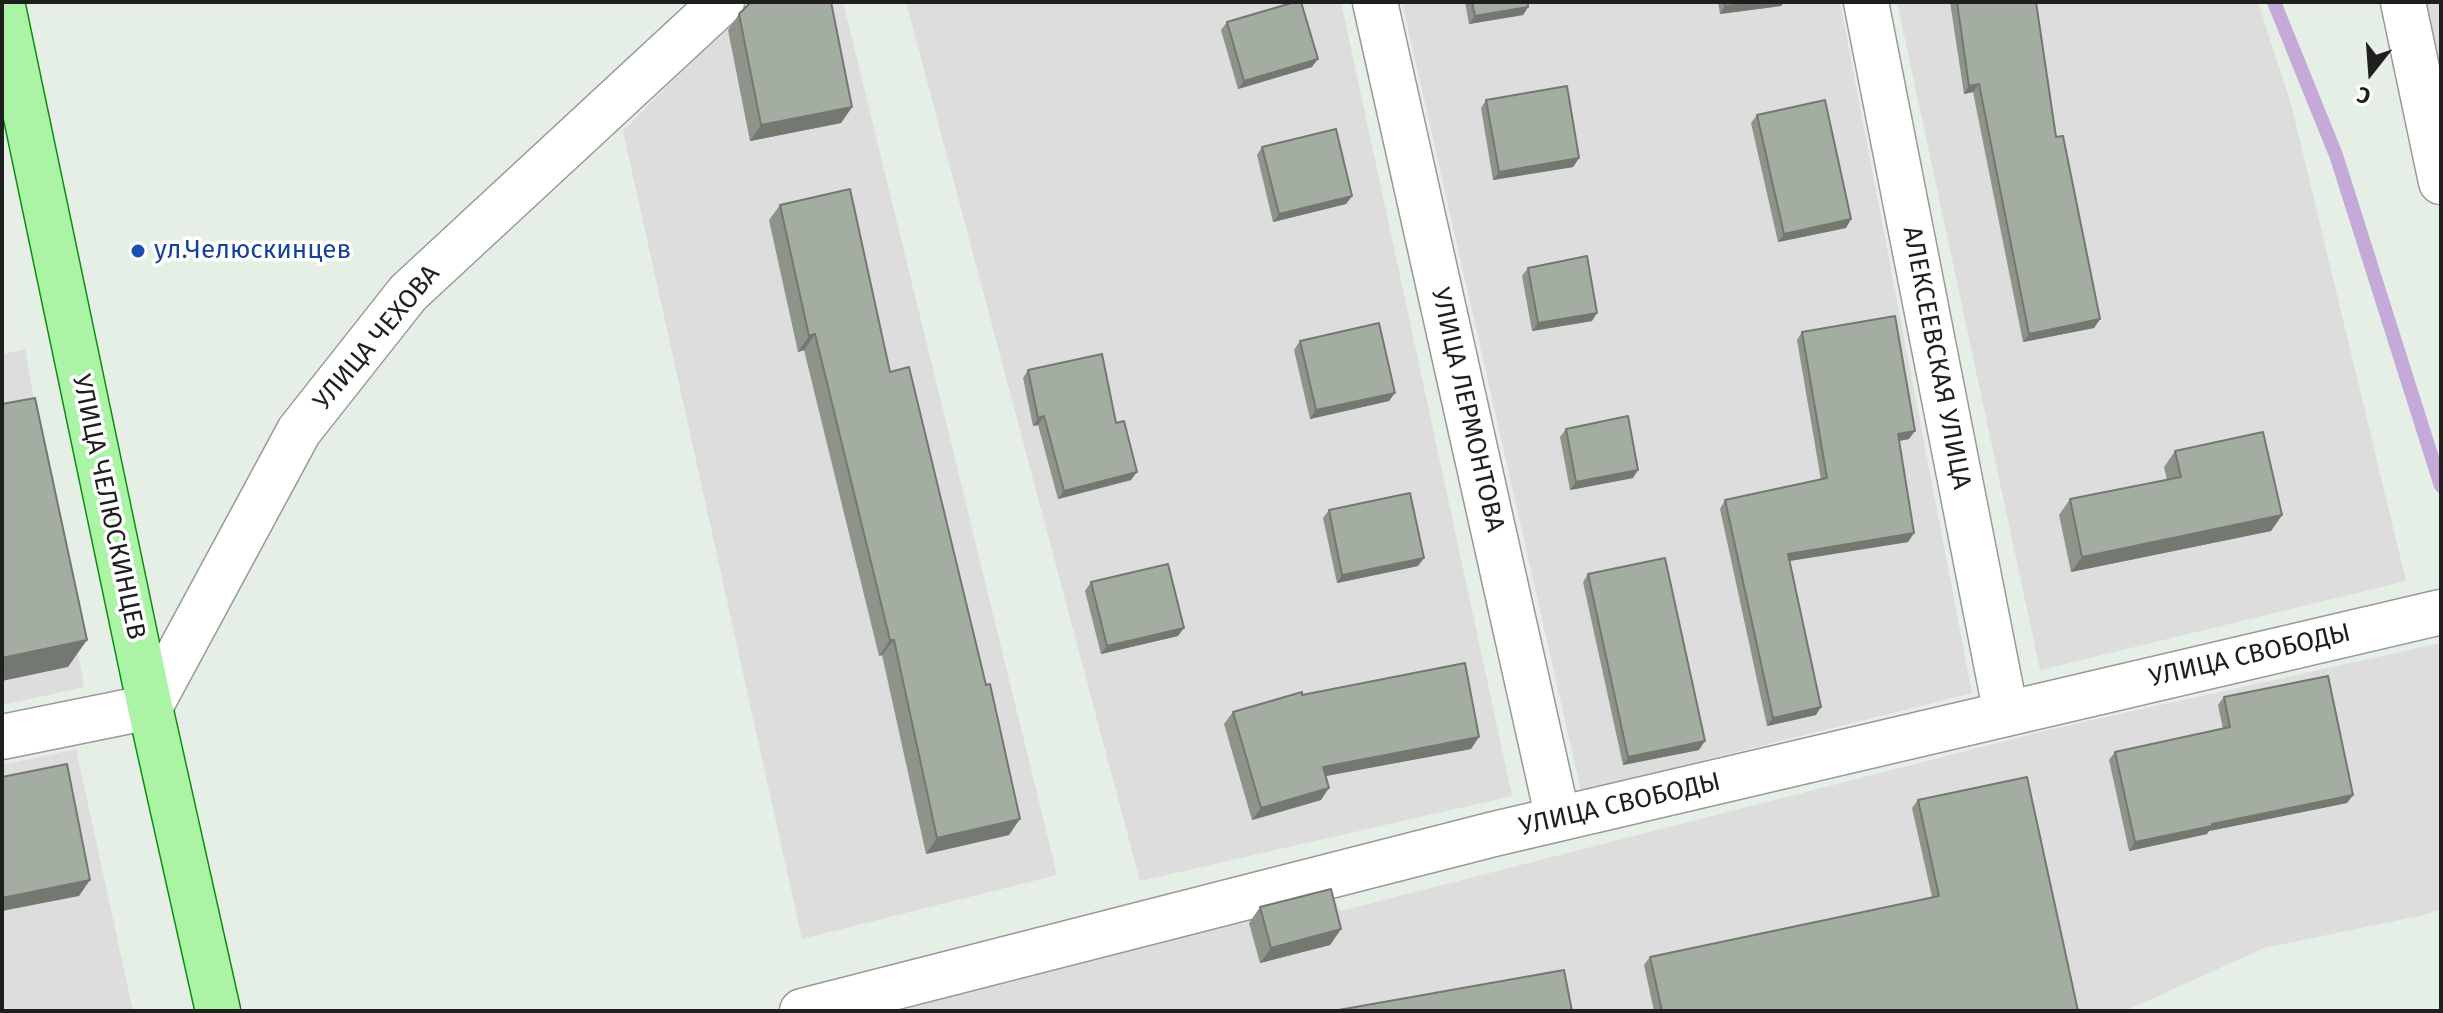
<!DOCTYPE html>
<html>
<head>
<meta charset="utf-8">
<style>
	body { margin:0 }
	#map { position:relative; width:2443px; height:1013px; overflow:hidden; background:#e6efe6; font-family:"Fira Sans",sans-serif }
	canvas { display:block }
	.frame { position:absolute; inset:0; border:4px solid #1f1f1f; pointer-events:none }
	.north { position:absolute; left:2331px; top:32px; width:80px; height:80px; -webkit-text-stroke:6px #fff; paint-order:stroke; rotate:197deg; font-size:22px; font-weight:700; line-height:32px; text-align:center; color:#1f1f1f }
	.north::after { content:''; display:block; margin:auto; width:28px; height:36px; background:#1f1f1f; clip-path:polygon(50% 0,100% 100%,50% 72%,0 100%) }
</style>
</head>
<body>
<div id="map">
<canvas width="2443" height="1013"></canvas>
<div class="frame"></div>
<div class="north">С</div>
</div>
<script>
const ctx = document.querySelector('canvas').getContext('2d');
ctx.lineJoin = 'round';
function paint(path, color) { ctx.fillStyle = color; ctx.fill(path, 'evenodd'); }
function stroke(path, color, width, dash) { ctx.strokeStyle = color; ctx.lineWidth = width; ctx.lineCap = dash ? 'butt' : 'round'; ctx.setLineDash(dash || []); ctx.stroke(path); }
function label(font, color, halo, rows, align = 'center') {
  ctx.font = font + ' "Fira Sans",sans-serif'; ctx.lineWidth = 7; ctx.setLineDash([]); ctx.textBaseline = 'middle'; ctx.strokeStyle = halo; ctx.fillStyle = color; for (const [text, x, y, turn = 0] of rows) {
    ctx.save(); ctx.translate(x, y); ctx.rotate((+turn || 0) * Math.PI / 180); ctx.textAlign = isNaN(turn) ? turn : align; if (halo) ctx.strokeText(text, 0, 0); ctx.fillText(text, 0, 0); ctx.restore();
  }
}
const residential = new Path2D(`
	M750,2H843L1057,875L802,939L623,131Z
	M906,2H1341L1512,796L1140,881Z
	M1402,2H1840L1972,693L1581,791Z
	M1897,2H2258L2291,104L2406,581L2040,670Z
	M2422,2H2441V90Z
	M25,349L84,687L2,705V354Z
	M2441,643V909L2424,915L2264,948L2125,1011H886L1329,887L1341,911L2052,729Z
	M76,749L133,1011H2V765Z`);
const stream = new Path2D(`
	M2274,2L2336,155L2441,486`);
const minor = new Path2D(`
	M1375,2L1558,819
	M1866,2L2006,714
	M2403,2L2441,182
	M2,737L150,707L299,431L408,293L722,2
	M802,1011L1494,834L2441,612`);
const major = new Path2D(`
	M2,2L150,707L218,1011`);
const wall = new Path2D(`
	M1465,2H1528V7L1523,15L1469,24Z
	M1718,2H1784L1781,6L1720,14Z
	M1950,2H2036L2056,137L2100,319L2094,328L2023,342L1973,92L1964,94Z
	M739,14L852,107L841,123L750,141L728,30Z
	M1227,22L1312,67L1238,89L1221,30Z
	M1486,100L1579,158L1573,167L1493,180L1481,108Z
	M1757,115L1851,219L1846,228L1778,242L1751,123Z
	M1262,147L1352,196L1346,204L1273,222L1257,155Z
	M780,205L890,372L1009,835L926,854L882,655L879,656L804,350L798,352L769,220Z
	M1528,268L1592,321L1532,331L1522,276Z
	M1802,332L1909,439L1899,441L1914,533L1908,542L1790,561L1816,715L1767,726L1720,509L1725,500L1821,480L1797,340Z
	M1300,341L1389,401L1310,419L1294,350Z
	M1028,370L1116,423L1131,480L1058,499L1038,425L1033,426L1023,378Z
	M1566,429L1633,478L1570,490L1560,437Z
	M2175,451L2282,515L2271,531L2071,572L2059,515L2070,499L2167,480L2164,467Z
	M1329,510L1418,566L1337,583L1323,518Z
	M1588,574L1699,750L1623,765L1583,582Z
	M1091,582L1178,636L1101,654L1085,591Z
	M1302,695L1479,737L1471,749L1326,776L1321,800L1252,820L1224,724L1233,712Z
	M2224,697L2353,795L2347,803L2209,831L2207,834L2129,851L2109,760L2115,752L2223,729L2218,705Z
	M1918,800L2078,1011H1654L1644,965L1650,957L1932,897L1912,808Z
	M1260,907L1341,929L1330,945L1260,963L1249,923Z`);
const shadedWall = new Path2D(`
	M1756,2H1784L1781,6L1720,14L1725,6Z
	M1528,7L1523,15L1469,24L1475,16Z
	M1318,59L1312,67L1238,89L1244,81Z
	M1979,84L1973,92L1964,94L1969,86Z
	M852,107L841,123L750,141L761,125Z
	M1579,158L1573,167L1493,180L1499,172Z
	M1352,196L1346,204L1273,222L1279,214Z
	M1851,219L1846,228L1778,242L1784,234Z
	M1597,313L1592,321L1532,331L1538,323Z
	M2100,319L2094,328L2023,342L2029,334Z
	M815,334L804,350L798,352L809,336Z
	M1395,393L1389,401L1310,419L1316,410Z
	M1044,416L1038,425L1033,426L1038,418Z
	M1915,431L1909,439L1892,442L1898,434Z
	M1638,470L1633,478L1570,490L1576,482Z
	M1137,472L1131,480L1058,499L1064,491Z
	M2282,515L2271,531L2071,572L2082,557Z
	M1914,533L1908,542L1782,562L1788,554Z
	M1424,558L1418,566L1337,583L1342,575Z
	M1184,628L1178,636L1101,654L1107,646Z
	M87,640L68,667L2,681V658Z
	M890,640H894L882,655L879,656Z
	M1821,707L1816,715L1767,726L1773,718Z
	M1479,737L1471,749L1315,778L1323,767Z
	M1705,741L1699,750L1623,765L1628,757Z
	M1329,788L1321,800L1252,820L1261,808Z
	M2353,795L2347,803L2209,831L2207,834L2129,851L2135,842L2212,824Z
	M1020,819L1009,835L926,854L937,838Z
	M90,880L79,896L2,911V898Z
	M1341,929L1330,945L1260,963L1271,948Z`);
const building = new Path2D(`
	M751,2H831L852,107L761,125L739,14Z
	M1295,2H1301L1318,59L1244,81L1227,22Z
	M1472,2H1528V7L1475,16Z
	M1725,2H1756L1725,6Z
	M1957,2H2036L2056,137L2063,136L2100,319L2029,334L1979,84L1969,86Z
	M1567,86L1579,158L1499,172L1486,100Z
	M1825,100L1851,219L1784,234L1757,115Z
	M1336,129L1352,196L1279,214L1262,147Z
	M850,189L890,372L909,367L986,685L990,684L1020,819L937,838L894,640H890L815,334L809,336L780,205Z
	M1587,256L1597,313L1538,323L1528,268Z
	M1895,316L1915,431L1898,434L1914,533L1788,554L1821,707L1773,718L1725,500L1827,478L1802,332Z
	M1379,323L1395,393L1316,410L1300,341Z
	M1102,354L1116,423L1124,421L1137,472L1064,491L1044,416L1038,418L1028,370Z
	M35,398L87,640L2,658V404Z
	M1628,416L1638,470L1576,482L1566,429Z
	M2263,432L2282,515L2082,557L2070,499L2181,477L2175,451Z
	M1410,493L1424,558L1342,575L1329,510Z
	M1665,558L1705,741L1628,757L1588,574Z
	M1168,564L1184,628L1107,646L1091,582Z
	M1465,663L1479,737L1323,767L1329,788L1261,808L1233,712L1302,692V695Z
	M2328,676L2353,795L2212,824V826L2135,842L2115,752L2230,727L2224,697Z
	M67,764L90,880L2,898V777Z
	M2027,777L2078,1011H1662L1650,957L1939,896L1918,800Z
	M1331,889L1341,929L1271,948L1260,907Z
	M1564,970L1572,1011H1333Z`);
const markers = [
	[138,251,8,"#1a4fb4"]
];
const transitNames = [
	["ул.Челюскинцев",154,251]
];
const streetNames = [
	["УЛИЦА ЧЕХОВА",377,338,-50],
	["АЛЕКСЕЕВСКАЯ УЛИЦА",1936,358,79],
	["УЛИЦА ЛЕРМОНТОВА",1467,410,77],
	["УЛИЦА ЧЕЛЮСКИНЦЕВ",108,507,78],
	["УЛИЦА СВОБОДЫ",2250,656,-13],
	["УЛИЦА СВОБОДЫ",1620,805,-13]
];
paint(residential, '#dcdddc');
stroke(stream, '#c5aad9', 14);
stroke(minor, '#999', 47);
stroke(major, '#0c8d10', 47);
stroke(minor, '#fff', 44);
stroke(major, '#abf4a5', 44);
paint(wall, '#8d958b');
paint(shadedWall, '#737971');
paint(building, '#a4ada2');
stroke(building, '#737971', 2);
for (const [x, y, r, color] of markers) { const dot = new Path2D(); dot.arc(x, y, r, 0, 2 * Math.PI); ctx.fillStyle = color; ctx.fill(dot); stroke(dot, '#fff', 3); }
label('26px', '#164399', '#fff', transitNames, 'left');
label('26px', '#1f1f1f', '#fff', streetNames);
</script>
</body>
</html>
